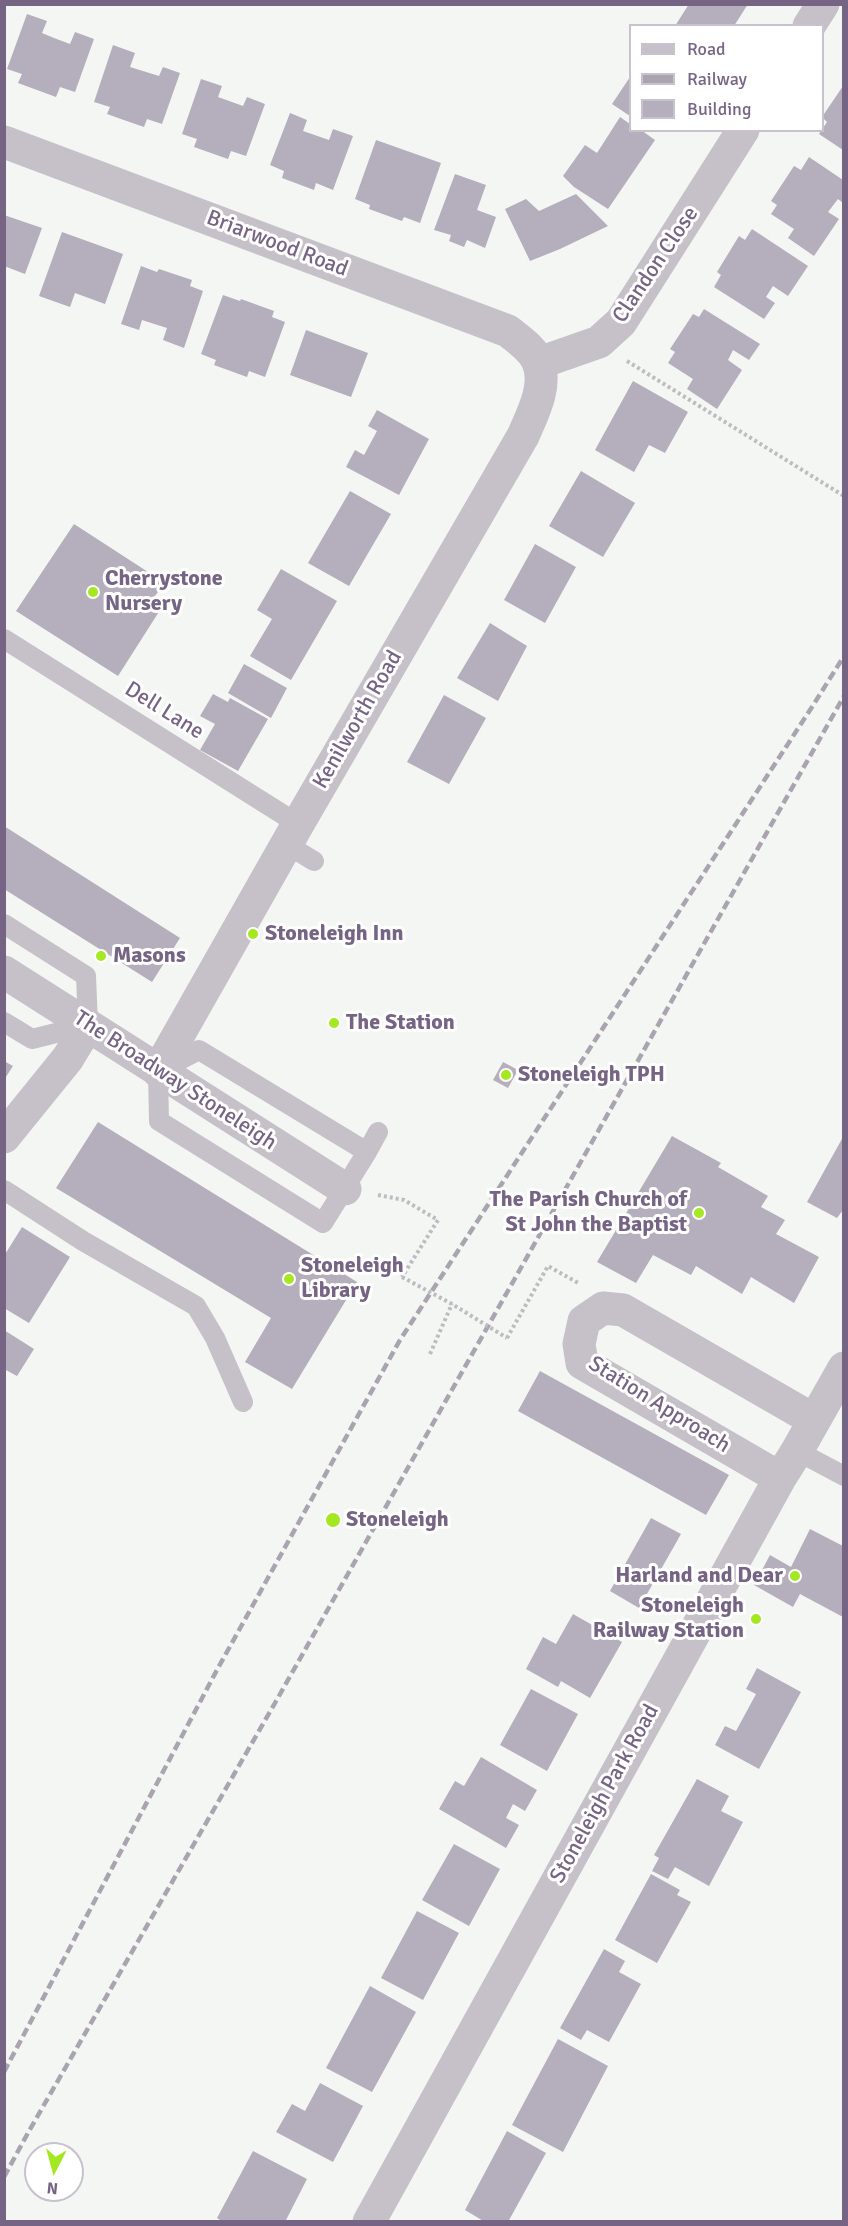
<!DOCTYPE html>
<html>
<head>
<meta charset="utf-8">
<style>
	body { margin:0 }
	#map { position:relative; width:848px; height:2226px; overflow:hidden; background:#f3f6f3; font-family:Signika,sans-serif }
	canvas { display:block }
	.frame { position:absolute; inset:0; border:6px solid #766485; pointer-events:none }
	.legend { position:absolute; left:629px; top:24px; width:195px; height:108px; box-sizing:border-box; background:#fff; border:2px solid #c8c1ce; margin:0; padding:8px 10px; list-style:none; font-size:18px; color:#766485 }
	.legend li { display:flex; align-items:center; gap:12px; height:30px }
	.legend b { width:30px; border:2px solid #c8c1ce }
	.north { position:absolute; left:24px; top:2142px; width:60px; height:60px; box-sizing:border-box; background:#fff; border:2px solid #c8c1ce; border-radius:50%; rotate:186deg; font-size:16px; font-weight:700; line-height:24px; text-align:center; color:#766485 }
	.north::after { content:''; display:block; margin:auto; width:21px; height:27px; background:#a3e821; clip-path:polygon(50% 0,100% 100%,50% 72%,0 100%) }
</style>
</head>
<body>
<div id="map">
<canvas width="848" height="2226"></canvas>
<div class="frame"></div>
<ul class="legend">
<li><b style="height:8px;background:#c6c1c9"></b>Road</li>
<li><b style="height:8px;background:#aaa4b0"></b>Railway</li>
<li><b style="height:16px;background:#b5aebc"></b>Building</li>
</ul>
<div class="north">N</div>
</div>
<script>
const ctx = document.querySelector('canvas').getContext('2d');
ctx.lineJoin = 'round';
function paint(path, color) { ctx.fillStyle = color; ctx.fill(path, 'evenodd'); }
function stroke(path, color, width, dash) { ctx.strokeStyle = color; ctx.lineWidth = width; ctx.lineCap = dash ? 'butt' : 'round'; ctx.setLineDash(dash || []); ctx.stroke(path); }
function label(font, color, halo, rows, align = 'center') {
  ctx.font = font + ' Signika,sans-serif'; ctx.lineWidth = 6; ctx.setLineDash([]); ctx.textBaseline = 'middle'; ctx.strokeStyle = halo; ctx.fillStyle = color; for (const [text, x, y, turn = 0] of rows) {
    ctx.save(); ctx.translate(x, y); ctx.rotate((+turn || 0) * Math.PI / 180); ctx.textAlign = isNaN(turn) ? turn : align; if (halo) ctx.strokeText(text, 0, 0); ctx.fillText(text, 0, 0); ctx.restore();
  }
}
const building = new Path2D(`
	M689,4H748L734,26H675Z
	M27,14L47,21L42,33L54,38L70,44L75,32L94,39L75,92L60,87L56,97L18,83L22,74L7,69Z
	M113,45L135,53L130,67L159,76L163,67L180,73L162,124L147,119L144,127L121,119L107,114L110,107L94,102Z
	M630,77V116L612,104Z
	M201,79L222,86L218,97L243,106L247,97L265,104L246,156L231,151L228,159L194,147L197,139L182,134Z
	M843,86V150L819,134L827,122L822,117Z
	M290,113L307,120L303,131L329,140L333,129L353,136L333,190L316,183L314,190L282,178L284,171L270,165Z
	M620,117L630,124V130H641L655,140L608,209L574,187L563,176L585,145L597,153Z
	M376,140L441,163L420,223L404,217L402,221L369,209L370,205L355,199Z
	M809,157L843,180V203L838,199L828,212L839,219L814,256L788,238L794,229L771,214L777,205L771,201L794,166L801,170Z
	M455,174L486,185L477,210L496,217L485,248L467,240L464,247L449,241L451,235L434,230Z
	M576,194L608,226L560,249L530,261L505,209L526,199L539,211Z
	M4,215L42,228L25,274L4,266Z
	M752,229L808,266L788,296L773,286L766,297L775,303L764,319L714,287L721,275L717,272L739,236L745,240Z
	M62,232L123,254L105,304L75,293L70,307L39,296Z
	M141,266L157,272L159,269L192,280L190,286L203,291L184,348L163,340L167,328L142,320L139,330L121,324Z
	M223,295L240,301L241,299L274,311L272,317L285,322L265,377L249,371L247,377L214,365L216,360L201,354Z
	M704,309L760,344L749,360L733,350L728,360L742,370L717,409L687,389L693,379L668,363L675,352L670,349L693,314L699,317Z
	M306,330L368,353L351,397L290,375Z
	M633,381L688,412L665,453L649,445L634,472L595,450Z
	M377,410L429,439L399,495L346,467L355,450L364,455L377,431L368,426Z
	M581,471L635,503L603,557L549,526Z
	M350,491L391,514L349,586L308,563Z
	M74,524L165,583L151,601L162,607L118,676L16,611Z
	M535,544L576,567L545,623L504,600Z
	M281,569L337,601L291,680L250,656L272,619L257,610Z
	M490,623L527,646L498,701L457,678Z
	M244,664L287,688L271,718L228,693Z
	M213,694L228,702L230,698L268,719L238,771L200,750L215,724L200,716Z
	M444,695L486,718L449,784L407,762Z
	M4,826L180,938L152,982L4,889Z
	M4,1061L13,1066L4,1080Z
	M503,1062L518,1070L508,1088L493,1080Z
	M98,1122L357,1282L292,1389L245,1362L271,1318L56,1188Z
	M672,1136L721,1163L718,1167L768,1196L761,1207L785,1220L776,1234L819,1257L794,1303L751,1277L742,1294L696,1266L691,1275L653,1255L636,1283L597,1262Z
	M843,1137V1210L837,1218L807,1202Z
	M22,1227L70,1257L29,1323L4,1308V1256Z
	M4,1330L34,1349L17,1376L4,1369Z
	M540,1371L729,1475L706,1515L518,1411Z
	M651,1518L681,1534L639,1608L610,1591Z
	M810,1529L843,1546V1617L800,1594L793,1607L754,1585L770,1555L791,1567Z
	M573,1614L622,1642L590,1698L561,1681L558,1687L526,1669L543,1637L556,1644Z
	M757,1668L801,1692L759,1769L715,1745L725,1726L736,1731L756,1694L746,1689Z
	M531,1689L578,1714L547,1771L500,1745Z
	M481,1757L537,1790L525,1811L513,1804L506,1818L519,1825L506,1848L439,1809L455,1781L464,1786Z
	M697,1779L729,1796L721,1811L743,1822L709,1886L675,1867L668,1879L652,1871L659,1858L654,1855Z
	M454,1844L500,1869L469,1926L422,1900Z
	M651,1874L680,1890L677,1895L691,1902L657,1963L615,1940Z
	M417,1911L459,1933L423,2000L381,1978Z
	M604,1949L625,1961L619,1972L641,1984L609,2042L587,2030L581,2040L560,2028Z
	M370,1986L416,2012L372,2092L326,2068Z
	M558,2039L608,2066L563,2152L512,2125Z
	M320,2083L363,2106L333,2162L276,2132L292,2104L305,2111Z
	M507,2131L546,2153L508,2222H485L465,2210Z
	M253,2151L307,2179L285,2222H223L217,2218Z`);
const path = new Path2D(`
	M627,361L844,496
	M378,1195L404,1200L438,1220L402,1277
	M507,1338L548,1266L580,1284
	M430,1354L452,1304`);
const service = new Path2D(`
	M4,639L298,824
	M286,844L314,861
	M4,924L86,976L88,1025L32,1039L4,1022
	M199,1050L367,1152L323,1223L159,1121L158,1071Z
	M367,1152L378,1132
	M4,1190L83,1241L196,1306L215,1338L243,1402
	M797,1451L844,1476`);
const minor = new Path2D(`
	M809,26L823,4
	M4,142L508,331C519,340 533,349 538,362C548,386 532,415 523,436L298,824L158,1071
	M539,363L599,342L621,322L743,130
	M4,972L345,1189
	M4,1137L68,1058L88,1025
	M780,1478L582,1363L579,1344L584,1321L603,1308L623,1310L814,1420
	M369,2222L780,1478L797,1451L844,1368`);
const rail = new Path2D(`
	M4,2072L218,1668L400,1340L812,707L844,656
	M4,2177L29,2131L275,1703L844,696`);
const pathBridge = new Path2D(`
	M402,1277L452,1304L507,1338`);
const markers = [
	[93,592,6,"#a3e821"],
	[253,934,6,"#a3e821"],
	[101,956,6,"#a3e821"],
	[334,1023,6,"#a3e821"],
	[506,1075,6,"#a3e821"],
	[699,1213,6,"#a3e821"],
	[289,1279,6,"#a3e821"],
	[333,1520,8,"#a3e821"],
	[795,1576,6,"#a3e821"],
	[756,1619,6,"#a3e821"]
];
const streetNames = [
	["Briarwood Road",277,244,21],
	["Clandon Close",656,265,-56],
	["Dell Lane",164,711,32],
	["Kenilworth Road",358,720,-60],
	["The Broadway Stoneleigh",175,1081,33],
	["Station Approach",659,1405,32],
	["Stoneleigh Park Road",605,1794,-61]
];
const poiNames = [
	["Cherrystone",105,579],
	["Nursery",105,604],
	["Stoneleigh Inn",265,934],
	["Masons",113,956],
	["The Station",346,1023],
	["Stoneleigh TPH",518,1075],
	["The Parish Church of",687,1200,"right"],
	["St John the Baptist",687,1225,"right"],
	["Stoneleigh",301,1266],
	["Library",301,1291],
	["Stoneleigh",346,1520],
	["Harland and Dear",783,1576,"right"],
	["Stoneleigh",744,1606,"right"],
	["Railway Station",744,1631,"right"]
];
paint(building, '#b5aebc');
stroke(path, '#bebbc1', 4, [3, 3]);
stroke(service, '#c6c1c9', 20);
stroke(minor, '#c6c1c9', 33);
stroke(rail, '#aaa4b0', 4.5, [9, 4.5]);
stroke(pathBridge, '#bebbc1', 4, [3, 3]);
for (const [x, y, r, color] of markers) { const dot = new Path2D(); dot.arc(x, y, r, 0, 2 * Math.PI); ctx.fillStyle = color; ctx.fill(dot); stroke(dot, '#fff', 2); }
label('22px', '#766485', '#fff', streetNames);
label('bold 22px', '#766485', '#fff', poiNames, 'left');
</script>
</body>
</html>
